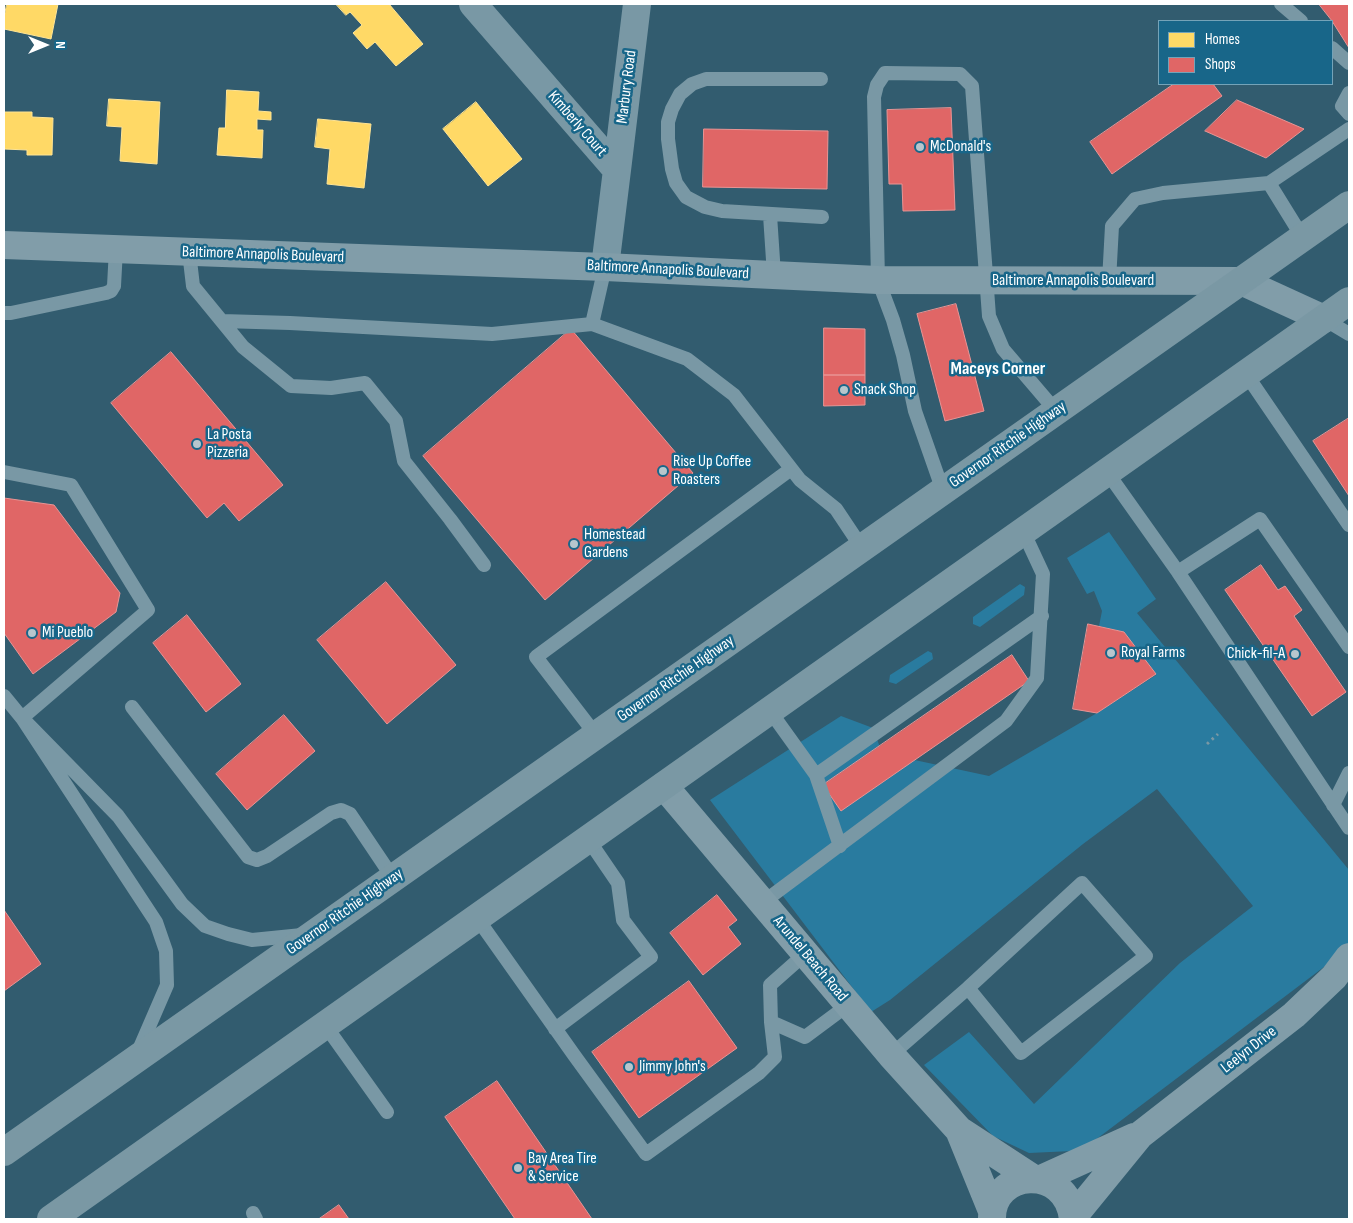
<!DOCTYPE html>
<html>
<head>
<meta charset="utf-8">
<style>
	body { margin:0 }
	#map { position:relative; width:1353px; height:1223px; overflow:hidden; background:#325c6f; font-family:"Sofia Sans Condensed",sans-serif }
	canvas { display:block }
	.frame { position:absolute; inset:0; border:5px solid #fff; pointer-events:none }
	.legend { position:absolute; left:1158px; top:20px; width:175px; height:65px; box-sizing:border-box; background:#186689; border:1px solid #74a3b8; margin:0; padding:6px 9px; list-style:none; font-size:15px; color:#fff }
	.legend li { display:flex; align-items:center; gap:10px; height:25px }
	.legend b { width:25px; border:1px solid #74a3b8 }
	.north { position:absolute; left:20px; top:20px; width:50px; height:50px; -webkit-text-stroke:4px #186689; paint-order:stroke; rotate:90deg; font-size:14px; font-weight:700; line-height:20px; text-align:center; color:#fff }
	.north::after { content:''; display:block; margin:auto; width:18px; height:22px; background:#fff; clip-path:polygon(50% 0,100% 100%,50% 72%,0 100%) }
</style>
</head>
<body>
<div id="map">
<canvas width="1353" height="1223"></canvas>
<div class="frame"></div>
<ul class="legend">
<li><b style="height:14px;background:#ffd966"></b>Homes</li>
<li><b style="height:14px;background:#e06666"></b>Shops</li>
</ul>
<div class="north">N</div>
</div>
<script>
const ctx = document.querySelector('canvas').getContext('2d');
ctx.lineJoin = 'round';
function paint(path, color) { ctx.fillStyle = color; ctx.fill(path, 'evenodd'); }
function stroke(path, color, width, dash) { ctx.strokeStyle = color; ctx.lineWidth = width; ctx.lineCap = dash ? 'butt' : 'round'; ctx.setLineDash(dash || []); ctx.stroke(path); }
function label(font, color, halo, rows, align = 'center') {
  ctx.font = font + ' "Sofia Sans Condensed",sans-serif'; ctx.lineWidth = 5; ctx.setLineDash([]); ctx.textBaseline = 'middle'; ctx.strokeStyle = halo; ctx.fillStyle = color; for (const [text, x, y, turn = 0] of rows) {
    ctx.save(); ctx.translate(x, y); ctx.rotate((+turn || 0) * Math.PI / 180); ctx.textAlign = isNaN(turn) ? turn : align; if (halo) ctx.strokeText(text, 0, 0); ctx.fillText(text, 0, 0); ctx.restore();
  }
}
const green = new Path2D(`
	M1109,532L1156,599L1137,613L1349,870V948L1086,1147L1072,1151L1029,1153L993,1136L924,1065L969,1032L1034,1104L1180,963L1253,906L1157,789L1083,844L890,1000L871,1012L710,800L841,716L873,728L882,753L989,776L1097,713L1156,675L1124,632L1099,626L1102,611L1094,591L1087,594L1067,558Z
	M1020,584L1025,587L1024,595L980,627L973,624V617Z
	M928,651L932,653L933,659L896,684L889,682L890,675Z`);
const homes = new Path2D(`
	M7,4H58L51,39L4,29V18Z
	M336,4H389L423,44L396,66L375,42L367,49L353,33L362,25L350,12L346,15Z
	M227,90L259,92L258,111L271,112V120L257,119V130H263L262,158L217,155L219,128H225Z
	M109,99L160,102L157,164L120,161L122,127L107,126Z
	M476,102L522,159L488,186L443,129Z
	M4,112H32V117L53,118L52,155H27V150L4,149Z
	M318,119L371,124L364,188L327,184L330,149L315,147Z`);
const shops = new Path2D(`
	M1319,4H1349V48L1332,21Z
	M1174,84H1213L1222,96L1112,174L1090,142Z
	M1237,100L1304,129L1266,158L1205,131Z
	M951,108L955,210L903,211L902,184H889L887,110Z
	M704,129L828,131L827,189L703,187Z
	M956,304L984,411L945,421L917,314Z
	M824,328L865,329V375H824Z
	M571,329L693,473L545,600L423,456Z
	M171,352L283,485L239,521L224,503L207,518L111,403Z
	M824,375H865V405L824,406Z
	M1349,418V496L1313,441Z
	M4,498L54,505L120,593L116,612L33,674L4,633Z
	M1261,565L1278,590L1285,586L1302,610L1294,616L1346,692L1312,716L1225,590Z
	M386,582L456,665L387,724L317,640Z
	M187,615L241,684L206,712L153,643Z
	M1088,624L1124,632L1156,674L1097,713L1073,709Z
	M1012,655L1029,681L841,811L823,785Z
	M284,715L315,751L247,810L216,774Z
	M717,895L737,920L728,927L741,944L703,975L670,933Z
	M4,910L41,964L4,991Z
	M689,981L737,1048L639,1118L592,1052Z
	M497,1081L592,1219H515L445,1117Z
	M339,1205L349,1219H319Z`);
const path = new Path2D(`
	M1207,744L1218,734`);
const lane = new Path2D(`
	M1281,4L1301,21
	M1332,48L1349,63
	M821,79H706L692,84L680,94L672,109L668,122V139L672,169L676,183L686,197L705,207L722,211L822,217
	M1349,93L1342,106L1349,114
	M770,215L774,275
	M1303,238L1269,183L1349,129
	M189,252L193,286L243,347L291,386L331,388L365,383L396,421L404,461L450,519L484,565
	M1109,281L1112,226L1135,199L1163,193L1269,183
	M4,313H11L106,293L111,291L114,286L116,249
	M1324,319L1349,334
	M222,321L290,323L492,334L592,324L605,267
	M592,324L687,359L734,395L800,480L836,509L862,548
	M1246,374L1349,525
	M4,472L71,485L148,610L22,718L4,696
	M1107,472L1178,572L1349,828
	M943,491L915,411L903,355L893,320L878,280L874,97L877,85L885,73L960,74L972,86L989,316L1003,349L1056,411
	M1178,572L1260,519L1349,647
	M132,707L248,857L257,860L267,856L331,813L341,810L350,814L393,878
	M770,711L816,775L840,846
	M596,735L536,657L791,469
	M816,775L1042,616
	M1333,805L1349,773
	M762,903L1006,721L1037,678L1043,574L1023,531
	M477,918L574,1055L646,1154L759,1073L775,1057L771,1022
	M805,954L770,985L771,1022L805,1037L848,1005
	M325,1025L387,1112
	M555,1029L651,957L623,920L618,883L588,839
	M138,1052L167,985L166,951L156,922L22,718L118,816L182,904L205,926L228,934L252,940L302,935
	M891,1055L968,988L1082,883L1146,956L1021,1053L968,988
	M253,1213L256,1219`);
const street = new Path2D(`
	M473,4L617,170L605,267
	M617,170L637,4`);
const secondary = new Path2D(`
	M4,245L605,267L878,280L1241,281L1324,319
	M664,786L891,1055L959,1130L1034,1179
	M959,1130L992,1211
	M1041,1179L1134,1137
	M1073,1217L1140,1135L1294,1015L1334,977L1349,957
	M992,1219C991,1169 1067,1163 1073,1219`);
const highway = new Path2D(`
	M4,1152L1349,205
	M51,1219L1349,301`);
const markers = [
	[920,147,5,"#b7c6cd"],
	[844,390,5,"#b7c6cd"],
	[197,444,5,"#b7c6cd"],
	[663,471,5,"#b7c6cd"],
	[574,544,5,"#b7c6cd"],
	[32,633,5,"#b7c6cd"],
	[1111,653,5,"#b7c6cd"],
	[1295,654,5,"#b7c6cd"],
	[629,1067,5,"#b7c6cd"],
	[518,1168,5,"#b7c6cd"]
];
const streetNames = [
	["Marbury Road",627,87,-83],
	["Kimberly Court",577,124,49],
	["Baltimore Annapolis Boulevard",263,255,2],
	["Baltimore Annapolis Boulevard",668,270,3],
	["Baltimore Annapolis Boulevard",1073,281],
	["Governor Ritchie Highway",1008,445,-35],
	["Governor Ritchie Highway",676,679,-35],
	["Governor Ritchie Highway",345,912,-35],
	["Arundel Beach Road",810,959,50],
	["Leelyn Drive",1249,1050,-38]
];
const poiNames = [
	["McDonald's",930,147],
	["Snack Shop",854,390],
	["La Posta",207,435],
	["Pizzeria",207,453],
	["Rise Up Coffee",673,462],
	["Roasters",673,480],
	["Homestead",584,535],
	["Gardens",584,553],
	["Mi Pueblo",42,633],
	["Royal Farms",1121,653],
	["Chick-fil-A",1285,654,"right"],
	["Jimmy John's",639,1067],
	["Bay Area Tire",528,1159],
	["& Service",528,1177]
];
const neighbourhoodNames = [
	["Maceys Corner",998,369]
];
paint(green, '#297b9f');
paint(homes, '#ffd966');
stroke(homes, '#ffe494', 1);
paint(shops, '#e06666');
stroke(shops, '#e99494', 1);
stroke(path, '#7998a5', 3, [2.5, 4]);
stroke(lane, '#7998a5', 14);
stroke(street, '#7998a5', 28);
stroke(secondary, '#819da9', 28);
stroke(highway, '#7a98a4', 28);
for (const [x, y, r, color] of markers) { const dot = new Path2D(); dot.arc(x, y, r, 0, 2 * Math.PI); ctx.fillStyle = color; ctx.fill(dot); stroke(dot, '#186689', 2); }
label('16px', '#fff', '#186689', streetNames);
label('16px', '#fff', '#186689', poiNames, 'left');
label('bold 18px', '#fff', '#186689', neighbourhoodNames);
</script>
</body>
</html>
